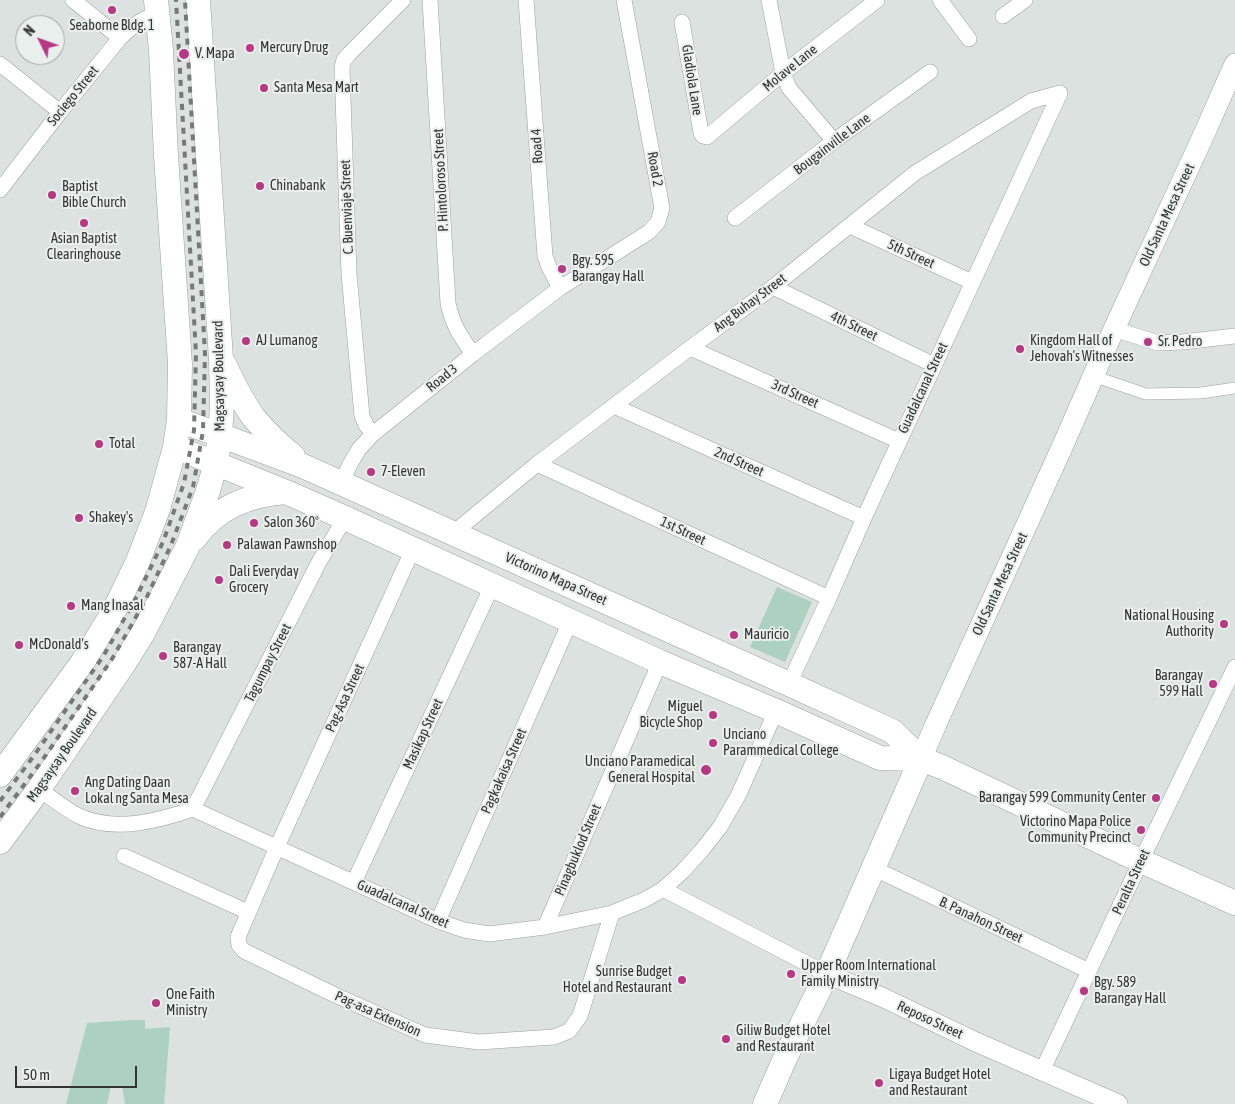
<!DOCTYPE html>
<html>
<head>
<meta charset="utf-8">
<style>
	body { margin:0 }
	#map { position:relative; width:1235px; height:1104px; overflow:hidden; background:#dce2df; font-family:"Asap Condensed",sans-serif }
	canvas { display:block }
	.north { position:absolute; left:15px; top:15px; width:50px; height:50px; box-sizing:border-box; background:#e9efed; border:1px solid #a0a4a3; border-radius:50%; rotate:312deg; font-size:14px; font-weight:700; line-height:20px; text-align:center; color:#323433 }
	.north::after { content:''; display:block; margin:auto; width:18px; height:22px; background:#b93883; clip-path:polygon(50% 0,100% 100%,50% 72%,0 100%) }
	.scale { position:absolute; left:15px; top:1066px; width:122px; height:22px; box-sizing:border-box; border:2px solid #323433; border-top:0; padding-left:6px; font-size:15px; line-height:18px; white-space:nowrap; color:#323433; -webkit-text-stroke:4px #e9efed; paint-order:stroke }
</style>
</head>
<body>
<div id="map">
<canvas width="1235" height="1104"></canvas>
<div class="north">N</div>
<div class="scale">50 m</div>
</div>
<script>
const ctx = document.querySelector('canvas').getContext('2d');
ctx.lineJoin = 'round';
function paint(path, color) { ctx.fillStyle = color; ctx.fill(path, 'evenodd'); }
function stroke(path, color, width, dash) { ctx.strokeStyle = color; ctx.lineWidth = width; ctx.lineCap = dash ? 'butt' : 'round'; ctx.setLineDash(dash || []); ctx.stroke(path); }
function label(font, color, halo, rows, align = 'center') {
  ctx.font = font + ' "Asap Condensed",sans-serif'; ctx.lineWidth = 4; ctx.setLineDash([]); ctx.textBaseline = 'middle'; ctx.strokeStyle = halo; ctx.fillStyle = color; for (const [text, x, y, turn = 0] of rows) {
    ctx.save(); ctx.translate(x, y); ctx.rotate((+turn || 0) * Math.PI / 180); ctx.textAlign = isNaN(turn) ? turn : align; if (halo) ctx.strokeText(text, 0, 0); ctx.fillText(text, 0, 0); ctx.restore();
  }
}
const green = new Path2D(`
	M777,587L812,602L785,662L750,647Z
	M131,1020H145V1029L170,1027L164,1104H125L122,1086H111L107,1104H66L87,1023Z`);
const pedestrian = new Path2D(`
	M1093,376L1146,394L1201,393L1235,388`);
const minor = new Path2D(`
	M73,0L120,38
	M430,0L448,303C453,326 459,334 473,354
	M526,0L545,256L549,267L560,288
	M769,0L783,73L789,88L834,141
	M940,0L969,39
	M1003,16L1025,0
	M682,22L701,133L703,136L707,137L783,73L877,0
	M0,64L60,112
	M0,190L60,112L120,38C132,26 141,20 157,13
	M735,218L834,141L930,72
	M850,226L972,282
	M773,287L934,365
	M1114,329L1158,343L1183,342L1235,336
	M690,348L899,441
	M614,406L864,518
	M373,434L366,425L362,416L349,274L342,67L344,60L350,53L403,0
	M537,464L829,598
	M342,484L349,466L359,449L373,434L473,354L560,288L649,232L658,222L662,208L624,0
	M452,534L537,464L690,348L773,287L915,173L1031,101L1060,93
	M413,549L277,847L238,937L239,945L244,951L335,995L425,1035L479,1042L554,1037L569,1031L580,1016L612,913
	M789,684L829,598L864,518L1060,93
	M39,789C52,798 66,810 81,817C117,832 158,821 193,809L438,921L464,930L489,934L545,927L612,913L644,900L662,890L683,871L702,850L720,827L738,796L776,711
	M193,809L319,562L345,518
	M124,856L248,912
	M873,868L1089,971
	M354,882L492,586
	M663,889L827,974
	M438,921L570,622
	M545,927L660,662
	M1042,1071L1141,861L1235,667`);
const tertiary = new Path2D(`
	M827,974L884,998L976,1042L1118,1104`);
const secondary = new Path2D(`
	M921,759L936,724L1063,445L1114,329L1205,132L1235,64`);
const primary = new Path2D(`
	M224,364C233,383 242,402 254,418C266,432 279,445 293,456
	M179,420L303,466L789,684L892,731L921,759
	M175,447L286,492L345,518L660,662L776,711L880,758L921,759L942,767L1141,861L1235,903
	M194,539C217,507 248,495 286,492
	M0,775L82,663L114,611L138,561L158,509L175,447L179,420L180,364L166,156L161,50L156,0
	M0,842L39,789L125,662L143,633L187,548L207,494L216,463L220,435L222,405L221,359L198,0
	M765,1104L786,1056L827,974L921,759`);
const rail = new Path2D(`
	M0,801L33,757L104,655L137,596L163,542L184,483L194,430L196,354L176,0
	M0,817L41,762L112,659L145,601L171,545L193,487L203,431L205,354L185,0`);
const markers = [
	[112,10,5,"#b93883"],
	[250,48,5,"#b93883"],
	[184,54,6,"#b93883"],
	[264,88,5,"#b93883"],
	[260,186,5,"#b93883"],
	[52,195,5,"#b93883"],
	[84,223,5,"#b93883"],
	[562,269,5,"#b93883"],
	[246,341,5,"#b93883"],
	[1148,342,5,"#b93883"],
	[1020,349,5,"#b93883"],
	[99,444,5,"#b93883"],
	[371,472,5,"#b93883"],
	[79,518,5,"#b93883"],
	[254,523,5,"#b93883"],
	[227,545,5,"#b93883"],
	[219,580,5,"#b93883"],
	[71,606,5,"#b93883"],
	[1224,624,5,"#b93883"],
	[734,635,5,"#b93883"],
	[19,645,5,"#b93883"],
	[163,656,5,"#b93883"],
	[1213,684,5,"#b93883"],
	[713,715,5,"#b93883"],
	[713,743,5,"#b93883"],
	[706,770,6,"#b93883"],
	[75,791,5,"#b93883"],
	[1156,798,5,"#b93883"],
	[1141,830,5,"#b93883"],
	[791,974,5,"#b93883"],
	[682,980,5,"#b93883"],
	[1084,991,5,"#b93883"],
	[156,1003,5,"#b93883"],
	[726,1039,5,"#b93883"],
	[879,1083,5,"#b93883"]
];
const poiNames = [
	["Seaborne Bldg. 1",112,26,"center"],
	["Mercury Drug",260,48],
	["V. Mapa",195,54],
	["Santa Mesa Mart",274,88],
	["Chinabank",270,186],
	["Baptist",62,187],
	["Bible Church",62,203],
	["Asian Baptist",84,239,"center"],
	["Clearinghouse",84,255,"center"],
	["Bgy. 595",572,261],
	["Barangay Hall",572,277],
	["AJ Lumanog",256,341],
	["Kingdom Hall of",1030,341],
	["Jehovah's Witnesses",1030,357],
	["Sr. Pedro",1158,342],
	["Total",109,444],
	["7-Eleven",381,472],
	["Shakey's",89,518],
	["Salon 360°",264,523],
	["Palawan Pawnshop",237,545],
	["Dali Everyday",229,572],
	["Grocery",229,588],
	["Mang Inasal",81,606],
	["National Housing",1214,616,"right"],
	["Authority",1214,632,"right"],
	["Mauricio",744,635],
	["McDonald's",29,645],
	["Barangay",173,648],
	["587-A Hall",173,664],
	["Barangay",1203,676,"right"],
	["599 Hall",1203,692,"right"],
	["Miguel",703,707,"right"],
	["Bicycle Shop",703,723,"right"],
	["Unciano",723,735],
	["Parammedical College",723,751],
	["Unciano Paramedical",695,762,"right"],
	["General Hospital",695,778,"right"],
	["Ang Dating Daan",85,783],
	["Lokal ng Santa Mesa",85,799],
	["Barangay 599 Community Center",1146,798,"right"],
	["Victorino Mapa Police",1131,822,"right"],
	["Community Precinct",1131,838,"right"],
	["Upper Room International",801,966],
	["Family Ministry",801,982],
	["Sunrise Budget",672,972,"right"],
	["Hotel and Restaurant",672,988,"right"],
	["Bgy. 589",1094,983],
	["Barangay Hall",1094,999],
	["One Faith",166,995],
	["Ministry",166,1011],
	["Giliw Budget Hotel",736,1031],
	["and Restaurant",736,1047],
	["Ligaya Budget Hotel",889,1075],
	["and Restaurant",889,1091]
];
const streetNames = [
	["Molave Lane",790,68,-39],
	["Gladiola Lane",692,80,81],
	["Sociego Street",73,96,-51],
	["Bougainville Lane",832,144,-37],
	["Road 4",537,146,-94],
	["Road 2",655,169,80],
	["P. Hintoloroso Street",441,180,-93],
	["C. Buenviaje Street",347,207,-92],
	["Old Santa Mesa Street",1167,215,-65],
	["5th Street",911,254,25],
	["Ang Buhay Street",750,303,-37],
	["4th Street",854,326,26],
	["Magsaysay Boulevard",219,376,-91],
	["Road 3",442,378,-39],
	["Guadalcanal Street",923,388,-65],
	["3rd Street",795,394,24],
	["2nd Street",739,462,24],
	["1st Street",683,531,25],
	["Victorino Mapa Street",556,579,24],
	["Old Santa Mesa Street",1000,584,-65],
	["Tagumpay Street",268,663,-63],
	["Pag-Asa Street",345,698,-65],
	["Masikap Street",423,734,-65],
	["Magsaysay Boulevard",62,755,-55],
	["Pagkakaisa Street",504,771,-66],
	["Pinagbuklod Street",578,850,-67],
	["Peralta Street",1131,882,-65],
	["Guadalcanal Street",403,904,24],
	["B. Panahon Street",981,920,25],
	["Pag-asa Extension",378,1014,24],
	["Reposo Street",930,1020,25]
];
paint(green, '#acd0c2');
stroke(pedestrian, '#9ca19f', 12);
stroke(minor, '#9ca19f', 16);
stroke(tertiary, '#9ca19f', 20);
stroke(secondary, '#9ca19f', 22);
stroke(primary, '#9ca19f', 25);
stroke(pedestrian, '#fff', 11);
stroke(minor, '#fff', 15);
stroke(tertiary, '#fff', 19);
stroke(secondary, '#fff', 21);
stroke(primary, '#fff', 24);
stroke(rail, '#757977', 4, [6, 6]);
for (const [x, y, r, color] of markers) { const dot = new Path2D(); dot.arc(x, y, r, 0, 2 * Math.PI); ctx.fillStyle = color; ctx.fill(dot); stroke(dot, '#e9efed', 2); }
label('14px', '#323433', '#e9efed', poiNames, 'left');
label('14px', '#323433', '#e9efed', streetNames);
</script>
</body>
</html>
